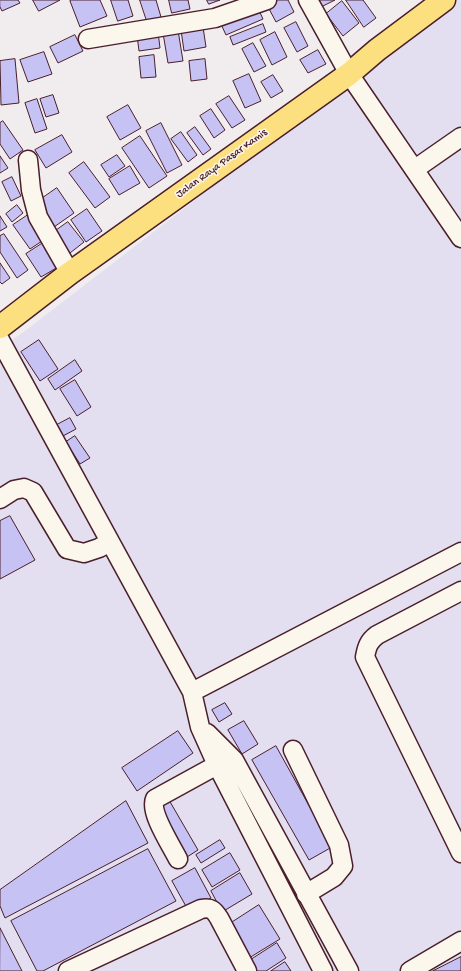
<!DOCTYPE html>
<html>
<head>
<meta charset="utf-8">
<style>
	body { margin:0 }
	canvas { display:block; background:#f1ecee }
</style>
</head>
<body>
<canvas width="461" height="971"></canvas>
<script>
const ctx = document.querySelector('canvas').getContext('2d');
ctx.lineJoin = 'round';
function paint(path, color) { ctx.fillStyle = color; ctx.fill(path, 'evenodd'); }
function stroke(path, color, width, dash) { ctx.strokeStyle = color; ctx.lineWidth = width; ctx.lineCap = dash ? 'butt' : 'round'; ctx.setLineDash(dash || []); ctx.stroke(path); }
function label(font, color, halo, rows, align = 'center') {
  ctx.font = font + ' "Gochi Hand",sans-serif'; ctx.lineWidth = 3; ctx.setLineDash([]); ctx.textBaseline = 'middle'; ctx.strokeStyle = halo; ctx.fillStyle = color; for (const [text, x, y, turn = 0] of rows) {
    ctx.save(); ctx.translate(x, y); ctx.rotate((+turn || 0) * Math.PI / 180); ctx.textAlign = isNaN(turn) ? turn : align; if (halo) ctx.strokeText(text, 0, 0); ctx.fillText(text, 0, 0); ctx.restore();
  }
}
const built = new Path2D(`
	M455,0H461V971H0V347L21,334Z`);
const building = new Path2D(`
	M0,0H18L20,3L2,11L0,7Z
	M33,0H60L39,11Z
	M72,0H100L107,16L80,27L70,1Z
	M111,0H128L133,16L118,21Z
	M140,0H156L161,17L147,21Z
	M169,0H188L190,9L172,13Z
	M207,0H220L209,4Z
	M278,0H288L294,12L276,22L267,5Z
	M315,0H335L319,8Z
	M346,0H363L376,18L364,27Z
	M342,1L359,23L343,36L326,14Z
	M257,6L263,19L226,35L220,22Z
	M296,22L308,46L297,52L284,28Z
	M263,24L266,32L233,45L230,37Z
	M203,27L206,47L184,51L181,30Z
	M178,30L183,61L168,63L163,33Z
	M158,32L160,48L139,51L137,35Z
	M275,32L287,57L272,65L260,40Z
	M75,35L83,51L58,63L50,47Z
	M253,43L266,66L254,72L242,49Z
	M318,50L326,64L308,73L300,60Z
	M44,52L52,74L28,82L20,60Z
	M154,55L156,77L141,78L139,57Z
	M15,59L19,103L1,105L0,61Z
	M205,59L207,79L191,81L189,61Z
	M249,74L261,101L245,108L233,81Z
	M273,75L283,91L271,98L261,82Z
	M53,95L59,113L46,117L40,99Z
	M229,96L245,120L232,128L216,104Z
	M37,99L47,129L35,133L25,103Z
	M128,105L141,128L120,140L107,117Z
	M211,109L225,130L214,138L200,116Z
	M3,121L23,150L10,159L0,144V123Z
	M161,123L182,165L167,173L146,131Z
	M195,127L211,149L203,155L187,133Z
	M181,132L197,155L188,162L171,139Z
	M62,135L72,152L46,168L35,150Z
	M140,136L167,176L149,188L122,148Z
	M117,155L125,166L109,177L101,165Z
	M0,156L8,168L0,173Z
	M84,162L110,197L95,208L69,173Z
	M130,166L140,183L119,195L109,179Z
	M12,177L21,196L11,201L2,182Z
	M57,188L74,213L54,227L37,202Z
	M17,205L23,213L12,222L6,214Z
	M87,209L102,231L86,242L71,220Z
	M28,215L45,239L30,249L13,225Z
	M0,216L7,227L0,231Z
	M68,222L84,242L70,253L54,232Z
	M4,234L28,270L17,278L0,252V236Z
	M43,243L58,267L41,277L26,254Z
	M0,263L10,278L2,284L0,282Z
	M39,340L58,369L40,381L21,352Z
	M75,360L82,371L55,390L48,379Z
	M75,380L91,407L77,416L60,389Z
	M70,418L76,429L61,437L55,426Z
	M75,436L90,458L80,464L66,442Z
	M10,516L35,560L0,579V521Z
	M225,703L232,714L219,722L212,710Z
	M244,721L258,744L242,754L228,730Z
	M178,731L193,753L137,791L122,768Z
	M276,746L332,847L309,860L252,760Z
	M169,800L198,850L187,857L157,807Z
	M126,801L148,843L5,918L0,906V890Z
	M220,840L225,848L201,863L196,855Z
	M148,849L176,901L43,971H37L11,921Z
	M230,853L240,870L212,887L202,870Z
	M195,868L211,898L188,910L172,881Z
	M240,873L252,894L222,912L211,891Z
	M259,905L280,939L249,958L228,925Z
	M0,928L22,971H0Z
	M277,943L286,958L266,971H251L246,963Z
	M461,957V971H433Z
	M285,962L291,971H271Z`);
const minor = new Path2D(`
	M308,0L349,74L461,238
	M88,39L215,18L267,0
	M28,160L31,190L38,217L70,273
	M415,169L461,137
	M0,340L192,692L200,727L217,765L323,971
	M0,499L14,490L24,488L33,492L67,549L84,553L99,548L110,542
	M461,591L377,635C369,641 367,646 365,657L461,853
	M192,692L461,552
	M207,733L234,760L349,971
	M293,750L339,845L343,866L334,877L306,894
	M178,859C171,845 149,812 155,799L217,765L227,762
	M68,971L201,909C211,907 214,910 219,918L247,971
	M410,971L461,941`);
const major = new Path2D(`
	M0,327L70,273L349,74L377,50L444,0`);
const streetNames = [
	["Jalan Raya Pasar Kamis",222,164,-36]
];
paint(built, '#e4dff0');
paint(building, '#c7c2f4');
stroke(building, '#4a1f2b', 1);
stroke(minor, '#4a1f2b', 21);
stroke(major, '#4a1f2b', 25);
stroke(minor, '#fbf7ec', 18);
stroke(major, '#fce080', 22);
label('11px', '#4a1f2b', '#fbf7ec', streetNames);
</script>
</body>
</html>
